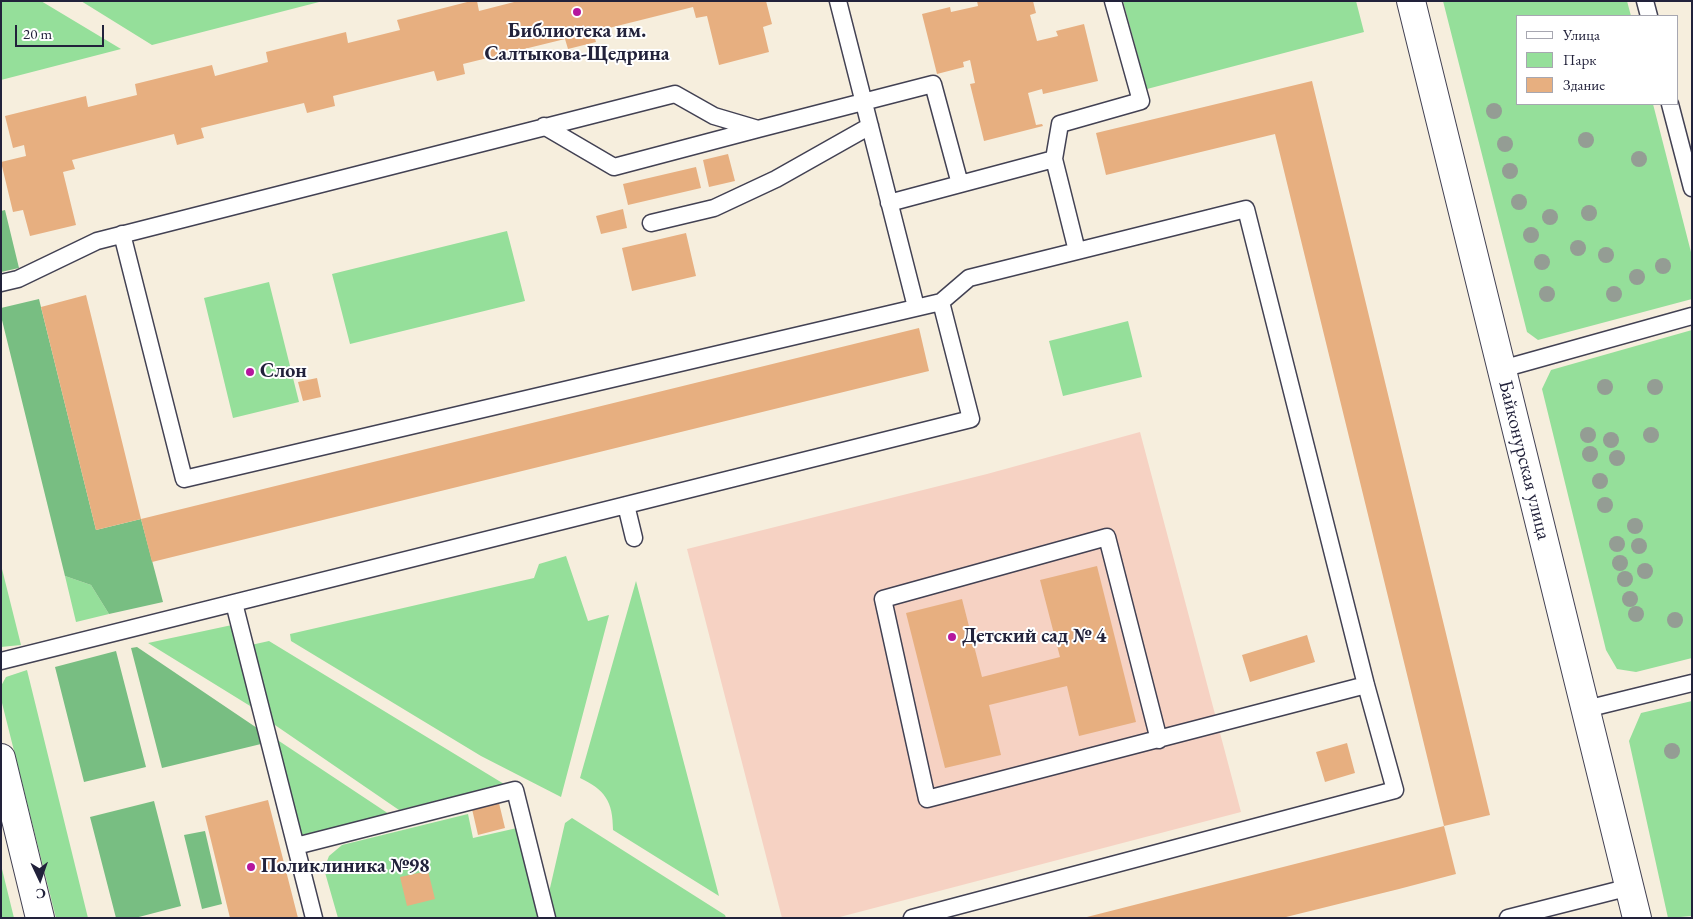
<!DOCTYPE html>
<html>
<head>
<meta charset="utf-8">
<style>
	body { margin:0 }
	#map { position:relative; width:1693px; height:919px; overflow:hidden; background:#f6eedd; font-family:"EB Garamond",serif }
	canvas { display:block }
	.frame { position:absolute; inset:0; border:2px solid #22223b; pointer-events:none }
	.legend { position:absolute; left:1516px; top:15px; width:162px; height:90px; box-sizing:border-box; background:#fff; border:1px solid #a7a7b1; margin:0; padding:6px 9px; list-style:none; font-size:15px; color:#22223b }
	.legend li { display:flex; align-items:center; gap:10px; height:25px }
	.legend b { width:25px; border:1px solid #a7a7b1 }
	.north { position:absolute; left:15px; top:854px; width:50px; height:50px; -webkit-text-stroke:4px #fff; paint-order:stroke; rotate:177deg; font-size:14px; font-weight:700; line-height:20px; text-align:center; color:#22223b }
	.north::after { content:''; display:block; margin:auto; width:18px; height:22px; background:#22223b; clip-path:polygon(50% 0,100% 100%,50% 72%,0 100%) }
	.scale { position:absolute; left:15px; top:25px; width:89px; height:22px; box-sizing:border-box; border:2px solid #22223b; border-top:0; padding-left:6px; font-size:15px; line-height:18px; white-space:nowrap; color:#22223b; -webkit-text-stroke:4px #fff; paint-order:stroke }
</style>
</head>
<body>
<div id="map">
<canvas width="1693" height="919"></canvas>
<div class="frame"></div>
<ul class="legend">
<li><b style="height:6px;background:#fff"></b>Улица</li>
<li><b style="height:14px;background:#95df9a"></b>Парк</li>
<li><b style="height:14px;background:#e7af80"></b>Здание</li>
</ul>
<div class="north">С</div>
<div class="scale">20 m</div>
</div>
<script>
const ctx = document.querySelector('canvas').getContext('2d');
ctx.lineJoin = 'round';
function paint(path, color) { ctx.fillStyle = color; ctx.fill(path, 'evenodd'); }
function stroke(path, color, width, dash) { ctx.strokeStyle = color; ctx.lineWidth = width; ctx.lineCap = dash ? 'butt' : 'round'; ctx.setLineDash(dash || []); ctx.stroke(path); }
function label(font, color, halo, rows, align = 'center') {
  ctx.font = font + ' "EB Garamond",serif'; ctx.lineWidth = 4; ctx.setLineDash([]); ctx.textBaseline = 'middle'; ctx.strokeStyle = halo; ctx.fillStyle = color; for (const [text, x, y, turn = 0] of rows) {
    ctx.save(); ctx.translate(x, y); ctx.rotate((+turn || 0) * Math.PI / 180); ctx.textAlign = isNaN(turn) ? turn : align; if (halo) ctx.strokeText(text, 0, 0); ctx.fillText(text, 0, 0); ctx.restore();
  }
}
const built = new Path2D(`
	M1140,432L1241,812L836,918H782L687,549L987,474Z`);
const green = new Path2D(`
	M1,1H41L121,49L1,80Z
	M81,1H323L152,45Z
	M1123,1H1356L1364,32L1147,89Z
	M1443,1H1627L1631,16H1517V104H1653L1692,256V299L1538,340L1527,332Z
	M507,231L525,301L350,344L332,274Z
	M269,282L299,402L233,418L204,298Z
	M1128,321L1142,377L1063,396L1049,341Z
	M1692,330V658L1636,672L1617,669L1606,650L1542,389L1551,370Z
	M566,556L588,621L609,615L561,797L481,756L291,641L290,634L534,578L539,564Z
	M1,565L21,645L1,647Z
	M65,576L91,585L109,614L76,622Z
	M636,581L719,896L613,830C613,801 605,790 580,778Z
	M232,625L255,709L148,643Z
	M269,641L504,784L399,810L272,723L251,645Z
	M27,670L88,918H56L1,699V686L6,677Z
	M1692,701V916L1668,918L1629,741L1641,713Z
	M273,737L389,814L302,835Z
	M468,814L473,838L517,828L539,918H338L324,869L329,856L342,845Z
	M572,818L725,915L726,918H552L547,901L565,823Z
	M1,865L14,918H1Z`);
const forest = new Path2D(`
	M5,210L19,268L1,272V211Z
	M39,299L96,530L141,519L163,602L109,614L91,585L65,576L1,316V308Z
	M137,647L257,728L261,744L162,768L131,648Z
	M116,651L146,767L84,782L55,667Z
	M154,801L181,906L135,918H116L90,817Z
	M205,831L222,904L202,909L184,835Z`);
const building = new Path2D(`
	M471,1H477L479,11L518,1H766L772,24L763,27L769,52L719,65L707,16L696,18L693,7L593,32L596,42L568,49L565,39L463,64L465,74L437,81L434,71L333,96L335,106L307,113L304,103L201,128L204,138L177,145L174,134L72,160L75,169L63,172L76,225L30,236L23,210L13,212L1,162L26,156L24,145L13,148L5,116L86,96L88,107L137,95L135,84L212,65L215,76L268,62L266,52L346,32L348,43L400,30L397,20Z
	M977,1H1033L1036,13L1030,15L1037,41L1058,36L1056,31L1084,24L1098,81L1043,94L1042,89L1028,93L1036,125L1042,124L1043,126L984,141L970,84L975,83L970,60L963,62L964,67L937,74L922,14L950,7L951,12L978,6Z
	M1312,81L1490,815L1444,826L1456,874L1399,889L1282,918H1083L1444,826L1275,134L1106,175L1096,133Z
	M728,154L735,181L709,187L703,160Z
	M696,167L701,188L628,205L623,184Z
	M623,209L627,228L601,234L596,216Z
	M686,233L696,276L632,291L622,248Z
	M86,295L141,519L96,530L41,307Z
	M919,328L929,371L152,562L141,519Z
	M317,378L321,397L303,401L298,382Z
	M1097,566L1136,722L1079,736L1067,686L989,705L1001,755L945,768L906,613L962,599L982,677L1060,657L1040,580Z
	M1307,635L1315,662L1250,682L1242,655Z
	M1347,743L1355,773L1325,782L1316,752Z
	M268,800L298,918H230L205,816Z
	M499,803L505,828L478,835L472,809Z
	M428,871L435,899L407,906L400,877Z`);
const service = new Path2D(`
	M838,1L916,307
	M1645,1L1649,16
	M1670,104L1692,188
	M544,126L614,167L758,129
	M1054,159L1060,124L1141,101L1113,1
	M889,203L1054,159L1077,251
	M651,223L714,208L776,179L870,126
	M122,234L184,479L941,302L969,278L1246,209L1366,685L1395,790L912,918
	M1,283L18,279L97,241L675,94L714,116L758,129L933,84L960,184
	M1502,369L1692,316
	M626,505L634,538
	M234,603L314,918
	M1,661L971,419L941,302
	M1586,709L1692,683
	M1159,740L1107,537L883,599L927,799L1366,685
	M296,846L515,790L547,918
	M1508,918L1630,887`);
const minor = new Path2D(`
	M1411,1L1637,918
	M1,758L40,918`);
const trees = [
	[1494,111],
	[1586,140],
	[1505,144],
	[1639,159],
	[1510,171],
	[1519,202],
	[1589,213],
	[1550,217],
	[1531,235],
	[1578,248],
	[1606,255],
	[1542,262],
	[1663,266],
	[1637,277],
	[1547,294],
	[1614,294],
	[1605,387],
	[1655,387],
	[1588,435],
	[1651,435],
	[1611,440],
	[1590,454],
	[1617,458],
	[1600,481],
	[1605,505],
	[1635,526],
	[1617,544],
	[1639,546],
	[1620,563],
	[1645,571],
	[1625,579],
	[1630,599],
	[1636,614],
	[1675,620],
	[1672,751]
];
const markers = [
	[577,12,5,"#b5179e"],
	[250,372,5,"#b5179e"],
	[952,637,5,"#b5179e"],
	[251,867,5,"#b5179e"]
];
const poiNames = [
	["Библиотека им.",577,32,"center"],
	["Салтыкова-Щедрина",577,55,"center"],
	["Слон",260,372],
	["Детский сад № 4",962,637],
	["Поликлиника №98",261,867]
];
const streetNames = [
	["Байконурская улица",1524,460,76]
];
paint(built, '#f6d2c3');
paint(green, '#95df9a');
paint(forest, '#78be82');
paint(building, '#e7af80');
stroke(service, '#424153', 19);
stroke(minor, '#424153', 30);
stroke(service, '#fff', 16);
stroke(minor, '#fff', 28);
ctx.fillStyle = '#949d94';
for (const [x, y] of trees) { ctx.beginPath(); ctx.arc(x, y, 8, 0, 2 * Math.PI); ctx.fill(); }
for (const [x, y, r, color] of markers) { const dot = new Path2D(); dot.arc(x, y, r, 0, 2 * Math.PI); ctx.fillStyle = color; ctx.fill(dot); stroke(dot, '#fff', 2); }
label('bold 20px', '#22223b', '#fff', poiNames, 'left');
label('20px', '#22223b', '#fff', streetNames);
</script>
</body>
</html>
